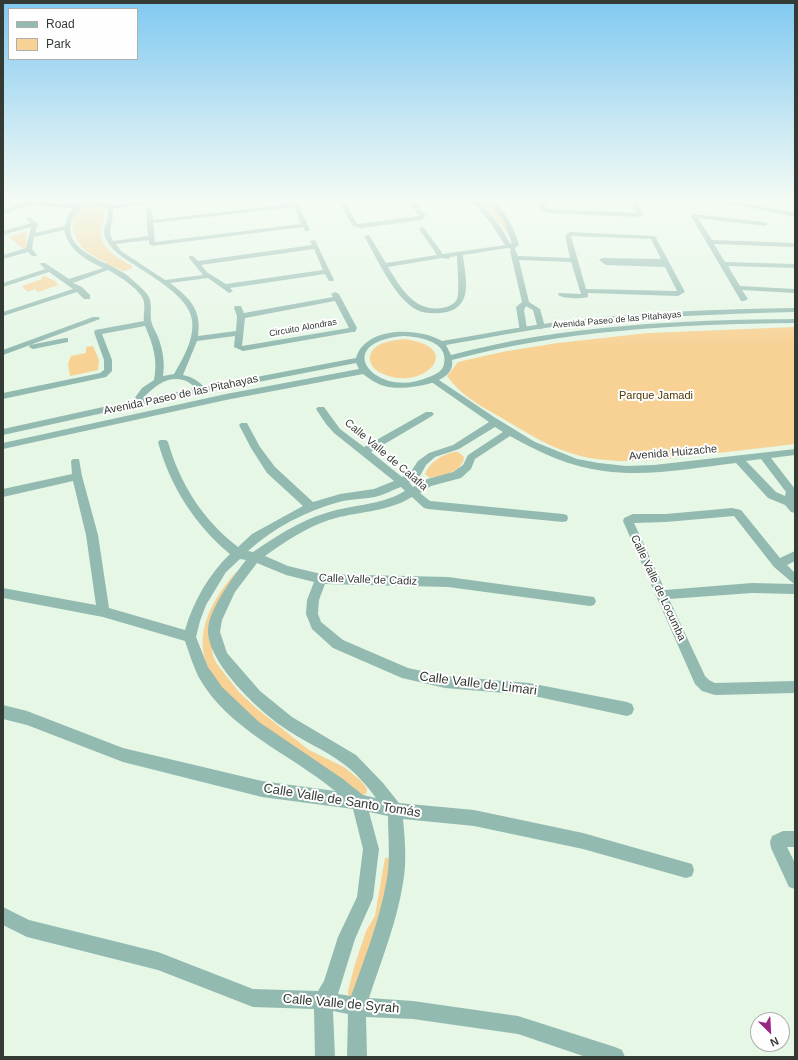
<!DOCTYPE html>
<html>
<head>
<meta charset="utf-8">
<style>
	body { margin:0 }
	#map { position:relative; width:798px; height:1060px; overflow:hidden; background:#e6f7e6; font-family:Helvetica,sans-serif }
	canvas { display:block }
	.frame { position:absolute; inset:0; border:4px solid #343a34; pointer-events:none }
	.legend { position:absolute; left:8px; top:8px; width:130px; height:52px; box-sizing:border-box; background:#fefefe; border:1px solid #adb0ad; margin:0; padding:5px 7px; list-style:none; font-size:12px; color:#343a34 }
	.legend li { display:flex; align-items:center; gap:8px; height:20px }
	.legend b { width:20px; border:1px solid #adb0ad }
	.north { position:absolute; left:750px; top:1012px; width:40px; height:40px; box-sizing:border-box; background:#fefefe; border:1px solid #adb0ad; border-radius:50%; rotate:156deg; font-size:11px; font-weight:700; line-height:16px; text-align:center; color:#343a34 }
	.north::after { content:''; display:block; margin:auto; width:14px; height:18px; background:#992683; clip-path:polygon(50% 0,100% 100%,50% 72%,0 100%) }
</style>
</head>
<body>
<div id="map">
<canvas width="798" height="1060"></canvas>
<div class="frame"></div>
<ul class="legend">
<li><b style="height:5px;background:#93bab1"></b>Road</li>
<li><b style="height:11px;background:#f8d194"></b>Park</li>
</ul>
<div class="north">N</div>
</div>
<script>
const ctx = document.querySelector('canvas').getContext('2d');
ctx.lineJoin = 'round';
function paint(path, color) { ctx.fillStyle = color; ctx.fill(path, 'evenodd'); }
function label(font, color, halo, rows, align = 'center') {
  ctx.font = font + ' Helvetica,sans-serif'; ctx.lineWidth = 4; ctx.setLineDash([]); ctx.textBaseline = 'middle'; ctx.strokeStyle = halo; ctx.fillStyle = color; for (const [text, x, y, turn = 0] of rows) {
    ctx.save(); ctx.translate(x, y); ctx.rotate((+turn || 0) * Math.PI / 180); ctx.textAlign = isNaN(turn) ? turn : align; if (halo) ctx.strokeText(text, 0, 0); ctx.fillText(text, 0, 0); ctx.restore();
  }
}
const green = new Path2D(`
	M477,201H487C499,213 505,220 510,236L493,215Z
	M91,205C119,207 96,225 102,240C108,253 121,260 132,266V268L124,271L106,264L107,263C98,258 87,254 81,246C70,231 68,207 91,205Z
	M27,231L26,248L23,249L9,237Z
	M45,276L55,281L58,285L38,292L35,289L28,292L22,286L42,279L41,277Z
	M795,327V444C761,448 727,452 692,456C658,460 624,464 590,458C557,452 530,435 502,418C482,407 460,395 447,376L458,362L502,352L557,343L648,333Z
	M405,339C469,348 420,395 379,372C374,369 369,363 370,357C372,342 394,340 405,339Z
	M93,346L99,360L98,370L70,376L68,364L71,356L86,353V347Z
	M454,452H458L464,457C463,472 442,476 430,478L425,474C430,462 441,455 454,452Z
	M236,572H239L211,638L213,656L217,664L239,692L256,708L309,750L344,767L360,780L366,787L367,790L366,794L362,795C334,768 296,754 266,730C257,723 249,713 240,705C230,696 220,687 213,676C189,640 211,600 236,572Z
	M385,858H390L391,894L349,1002L348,991L355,964L366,931L375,916Z`);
const minor = new Path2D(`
	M24,201L77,205L89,201L101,202L110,206L145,201H163L112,209C116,221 106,227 113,241L148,236L146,209L149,207L152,209L153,220L292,204L291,201H297L310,230L309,231H305L303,227L152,246L149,244V240L116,244L121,251L165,280L203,275L189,258V256H193L198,261L312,245L310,241L315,240L334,280L333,281H329L325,274L230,288L233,291L229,293L208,278L170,283C190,298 202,310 198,336L236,331L237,316L234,308L235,306H241L244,313L333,297L331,294L335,292L339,294L357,328L355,332H352L243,351L234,347L235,336L197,341L183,375C193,377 200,382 207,390L206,392H200C196,389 192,384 188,382C168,372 149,390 138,405L135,406L131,403L142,388L154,380C158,360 153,344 145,326L102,334L112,360V371L106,377L3,399V393L100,373L104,370V360L94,332L95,330L144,321C143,314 146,306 143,299C139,289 118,275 108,270L73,283L82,287L90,295V299H84L77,292L3,316V312L73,289L49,272L3,287V283L45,269L40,264L41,263H45L69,279L103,268C84,259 69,250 64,230L34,237L32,249L37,255L36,256H32L28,252L3,259V255L26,248L31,227L3,235V231L31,223L26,219L29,217L38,224L35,233L65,226L68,214L73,208L30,205L3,214V210L26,203ZM92,204L99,205L107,209C111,221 99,228 107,241C114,253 124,258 135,265C151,276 183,294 190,313C198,333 184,357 174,374L163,376C165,363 163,350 158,337C156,332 152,326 151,320C150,311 153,302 147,294C141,287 132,279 124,273C107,261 61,251 72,220C75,211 83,206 92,204ZM294,207L301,224L155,242L153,223ZM314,249L323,270L226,284L208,273L201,265ZM335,301L349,328L242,346L245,318Z
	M338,201H344L357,224L419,216L408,201H414L426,216L421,220L361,228L353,226Z
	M471,201H478C488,211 498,222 505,234C507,238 508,242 512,244L504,221L487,201H494C507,214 514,228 519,245L516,247L515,249L518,256L570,258L565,235L570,232L655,236L685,292L678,296L588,293V297C581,299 564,299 558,295L559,293L581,294L571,262L519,260L529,302L540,309L545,327L541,329H538L533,310L526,306L524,310L527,329L523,331H520L516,307L522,302L510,251L511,249L508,248L463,255C465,277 474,305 447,312C437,314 425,314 417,310C394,298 377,258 364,236L369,235L386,263L437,255L419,229L422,227L424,228L443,254L505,245L490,222ZM571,236L651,239L661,259L602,258L599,260L606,265L665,267L677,291L586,289ZM457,256C457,264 460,293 457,299C455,304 448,307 442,308C414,312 401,288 388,267L442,258L449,259L450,257Z
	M538,201H544L546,208L549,209L637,213L630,201H636L643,214L639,217L548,213L541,210Z
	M719,201H733L795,213V217Z
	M694,214L765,222L768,224L765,226L698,218L712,240L795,243V247L714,244L725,262L795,264V268L728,266L740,286L795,289V293L742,290L748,299L744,301H741L691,216Z
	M93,317H99L100,319L3,355V350Z
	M65,338H68V342L33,349L29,347L30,345Z
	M433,376L494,417L535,442L577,459L599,463L626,466L654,465L795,449V455L771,458L795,489V513L791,512L785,505L768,498L736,463C693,468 648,477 604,471C571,467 540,453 510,436L475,459L471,469L461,478L431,486L420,493L430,501L563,514L567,515L568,518L567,521L563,522L428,509L424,508L412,497C386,513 357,511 329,520C305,528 285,542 265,556L288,566L321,574L448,577L594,597L596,601L594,605L590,606L448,587L325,584L319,600L318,614L321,622L343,640L408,668L445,676L529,683L627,702L632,704L634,709L632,714L627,716L529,695L445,688L402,678L333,648L312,629L306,614L307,600L314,582L286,575L257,563L235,592L222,620L220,632L227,653L260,691L292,717L356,755L383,783L399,803L474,810L583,833L692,864L694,870L692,876L686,878L583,849L474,826L403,819C405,840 407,862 403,883C397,922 381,961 369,998L413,1001L518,1016L615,1047L622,1050L625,1057H586L518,1034L413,1019L366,1017L367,1057H347L348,1014L333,1011L335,1057H315L314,1009L253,1007L158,970L27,937L3,925V907L29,920L158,952L253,989L318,991L324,981L338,937L357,897L363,849L353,809L262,797L123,762L27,725L3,719V705L27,711L123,748L262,781L335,791C289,753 228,730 198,676C193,665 189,653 185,641L103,617L3,598V588L96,605L86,535L73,481L3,497V489L72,474L71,461L73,459H79L82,476L98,535L109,608L185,630C193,602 209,574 230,554C195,525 170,486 158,442L160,440H166L168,442C180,484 203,520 238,547L252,534L303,506L267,473L251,448L239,425L241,423H247L260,447L275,467L313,502L340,494L374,489L394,481L334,433L326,424L316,409L318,407H324L340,429L364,447L426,412H432L434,414L432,416L371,452L402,477L412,470L418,461L429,453L453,445L489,422L430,381L429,379ZM495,427L503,432L468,455L463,465L453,472L424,480L413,487L409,482L420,476L426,465L435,457L459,449ZM761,459L786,492L785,496L776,492L746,461ZM401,487L405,491C380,506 353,504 326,513C299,521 277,536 253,552L248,551C273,528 306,511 339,502C350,499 363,499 375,497C384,495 392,490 401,487ZM240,559L246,560C233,577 208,610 208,631C208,663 258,710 283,727C302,741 326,750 345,765C356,773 368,787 376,798L363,795L343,779L259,722L222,687L208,667L196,637L200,621L206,605L226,572ZM369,812L388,816C388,838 391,862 386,884C379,922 364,960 351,996L338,994L355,939L373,898L379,849Z
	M732,508L741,510L780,558L795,551V561L787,565L795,573V594L752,593L669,599L705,676L709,680L715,683L795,681V693L715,695L702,691L695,684L623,521L624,518L633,514H666ZM734,516L774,567L794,584L752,583L665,590L634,523L666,522Z
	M783,831H795V847H787L795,863V889L789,887L771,848L770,842L772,836Z`);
const tertiary = new Path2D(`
	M795,308V312C719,314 642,317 567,325C526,330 486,338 446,345L451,355C563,325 680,320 795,319V323C681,324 563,330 452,360C457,385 404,390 388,387C378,385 371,380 363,374L226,400L3,449V443L226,394L359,369L356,363L135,406L3,435V429L135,400L356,358C365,326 419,327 442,341C483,334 524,326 565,321C641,312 718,309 795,308ZM404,336C419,337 449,341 444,364C443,371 435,375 429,377C376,401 328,342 404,336Z`);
const farStreetnames = [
	["Avenida Paseo de las Pitahayas",617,320,-5],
	["Circuito Alondras",303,328,-10]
];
const streetNames = [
	["Avenida Paseo de las Pitahayas",181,395,-12],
	["Avenida Huizache",673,453,-5],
	["Calle Valle de Calafia",386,455,40],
	["Calle Valle de Cadiz",368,580,2],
	["Calle Valle de Locumba",658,588,65]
];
const parkNames = [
	["Parque Jamadi",656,396]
];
const nearStreetnames = [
	["Calle Valle de Limari",478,684,7],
	["Calle Valle de Santo Tomás",342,801,9],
	["Calle Valle de Syrah",341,1004,5]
];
paint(green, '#f8d194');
paint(minor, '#93bab1');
paint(tertiary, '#93bab1');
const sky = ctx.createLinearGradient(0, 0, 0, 350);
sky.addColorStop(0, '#81c9f1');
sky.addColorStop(0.57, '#f4fbf4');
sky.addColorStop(1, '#f4fbf400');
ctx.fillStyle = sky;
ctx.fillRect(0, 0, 798, 350);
label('9px', '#343a34', '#fefefe', farStreetnames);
label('11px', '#343a34', '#fefefe', streetNames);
label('11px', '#523700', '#fefefe', parkNames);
label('13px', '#343a34', '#fefefe', nearStreetnames);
</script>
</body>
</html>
